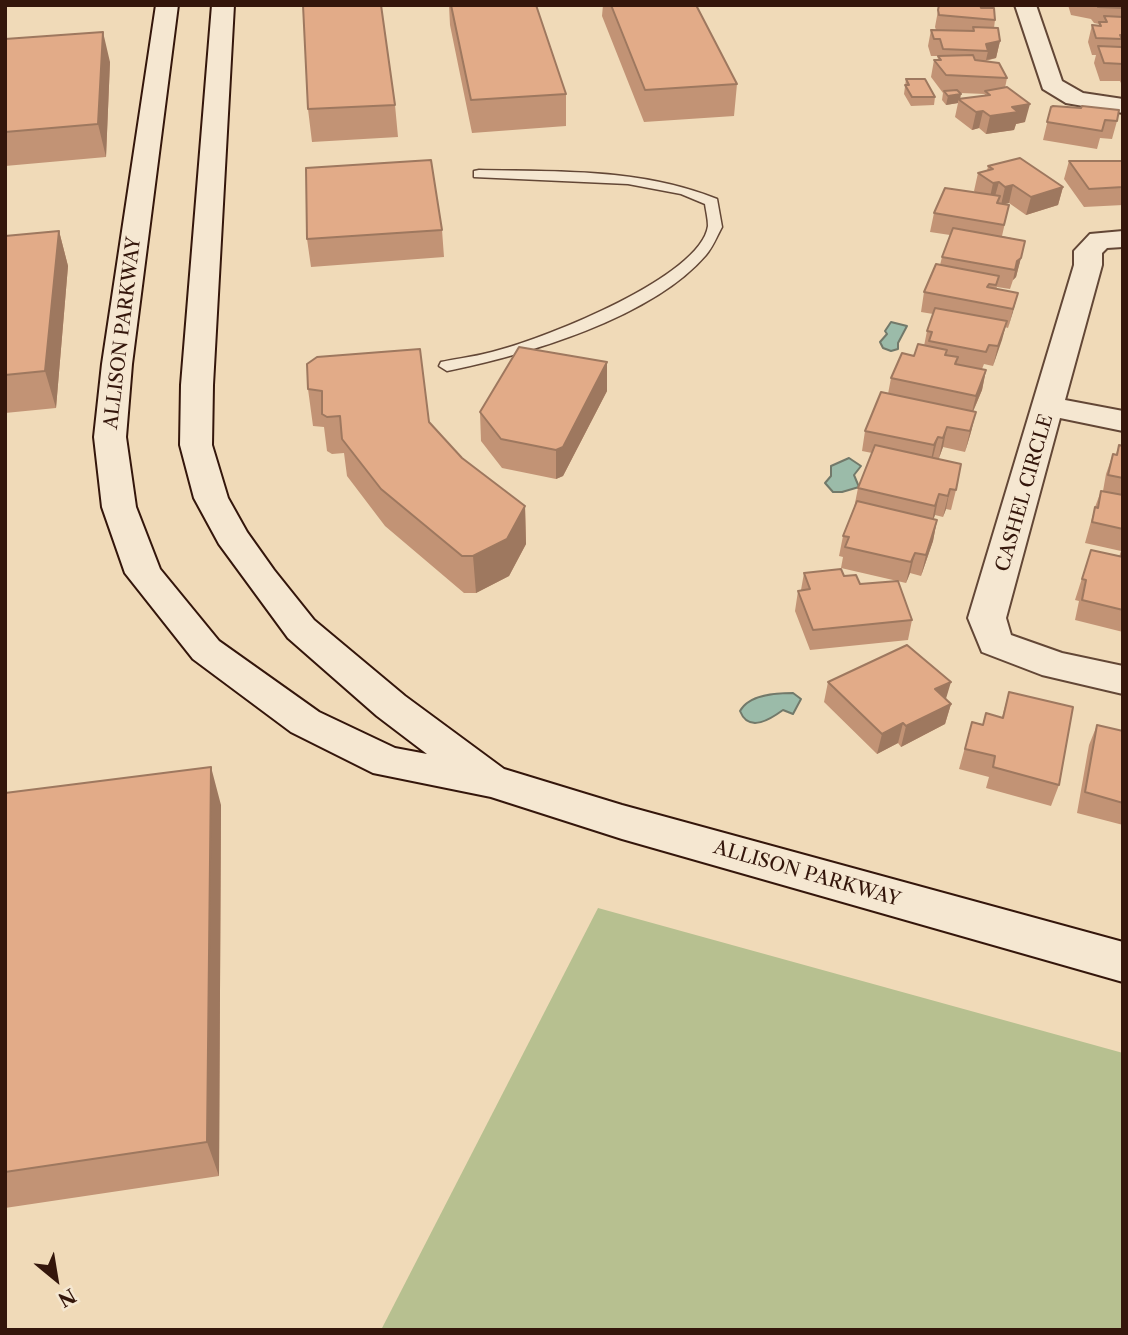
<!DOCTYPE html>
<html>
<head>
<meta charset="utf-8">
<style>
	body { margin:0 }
	#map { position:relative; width:1128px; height:1335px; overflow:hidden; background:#f0dab8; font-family:"Libre Caslon Text",serif }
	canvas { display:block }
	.frame { position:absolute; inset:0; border:7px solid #34160b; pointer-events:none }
	.north { position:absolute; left:21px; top:1244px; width:70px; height:70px; -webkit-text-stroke:5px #f5e7d1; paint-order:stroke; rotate:150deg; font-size:19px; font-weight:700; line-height:28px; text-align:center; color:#34160b }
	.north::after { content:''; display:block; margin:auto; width:24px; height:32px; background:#34160b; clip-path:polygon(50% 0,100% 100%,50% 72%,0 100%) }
</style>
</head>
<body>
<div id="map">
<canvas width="1128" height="1335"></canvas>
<div class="frame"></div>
<div class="north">N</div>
</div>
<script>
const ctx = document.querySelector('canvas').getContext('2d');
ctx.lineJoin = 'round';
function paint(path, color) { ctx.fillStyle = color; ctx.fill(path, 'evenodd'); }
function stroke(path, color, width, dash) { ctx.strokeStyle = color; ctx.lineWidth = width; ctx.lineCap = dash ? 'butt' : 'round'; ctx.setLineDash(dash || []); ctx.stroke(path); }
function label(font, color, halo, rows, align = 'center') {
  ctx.font = font + ' "Libre Caslon Text",serif'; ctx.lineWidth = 6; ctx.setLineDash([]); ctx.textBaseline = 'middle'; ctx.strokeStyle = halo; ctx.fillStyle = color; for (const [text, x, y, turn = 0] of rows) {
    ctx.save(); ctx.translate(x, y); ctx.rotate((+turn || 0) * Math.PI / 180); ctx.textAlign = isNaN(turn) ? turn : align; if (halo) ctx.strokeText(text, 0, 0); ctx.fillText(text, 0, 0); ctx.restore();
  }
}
const green = new Path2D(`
	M598,908L1123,1053V1330H381Z`);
const water = new Path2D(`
	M891,322L907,326L898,343V349L891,351L883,348L880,342L887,334L885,331Z
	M849,458L861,466L854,475L859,487L842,492H833L825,483L831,476V466Z
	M793,693L801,699L793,714L783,710C772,718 749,734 740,711C749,694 777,693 793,693Z`);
const lane = new Path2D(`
	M479,170C560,172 640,168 717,199L722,227C717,236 713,247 706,255C652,318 526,355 447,371L439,366L441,362C460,358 480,356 499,350C545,338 701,277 708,226C708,219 706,211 705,204L681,194L628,184L474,177V171Z`);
const street = new Path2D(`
	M1015,5H1036L1062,81L1083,93L1123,99V113L1066,103L1043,89Z
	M1123,231V247L1107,248L1102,253V265L1065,400L1123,411V431L1060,418L1006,618L1011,635L1062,653L1123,666V694L1042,675L982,652L968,618L1074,265V251L1090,234Z`);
const secondary = new Path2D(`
	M156,5H178L132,364L126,437L136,507L160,569L219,641L319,712L395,748L427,754L377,716L288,638L219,544L194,498L180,445L181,385L212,5H234L213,385L212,445L228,498L247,532L274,570L314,620L405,696L504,769L622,805L1123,942V982L622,839L491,797L373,773L291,732L193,659L125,573L102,507L94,437L102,364Z`);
const wall = new Path2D(`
	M449,5H536L566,94V126L472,133L450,25Z
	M603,5H696L737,84L734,116L644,122L602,16Z
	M939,5L981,8L995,20L994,28L1000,41L996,58L986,61L1007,78L1005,88L1025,122L1016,124L1014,130L986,134L979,128L972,130L955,117L958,103L946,105L942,100L943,93L931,77L934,60H938V59L937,56H931L928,46L931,30H936L935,27ZM960,93L985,94L984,96L960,99Z
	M1068,5H1123V87L1120,81H1100L1094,63L1096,55H1092L1088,42L1092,25L1098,26L1099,24L1094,23L1091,19L1071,15Z
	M5,39L110,62L106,157L5,166Z
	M906,79L935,97L934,105L911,106L904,94Z
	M395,105L398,137L312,142L308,109Z
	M1051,107L1117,121L1112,139L1100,138L1097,149L1043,140Z
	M1069,161H1122L1123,205L1084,207L1064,179Z
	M988,166L1063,187L1058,205L1026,215L1009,203L1004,204L1009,205L1002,236L1025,241L1016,277L1013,280L1010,289L997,287L996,289L1018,293L1008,328L1005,327L993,366L984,364L982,369L986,370L982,390L973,412L971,432L965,452L943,447L939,458H933L956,490L951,510L946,509L943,517L935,515L933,519L937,520L933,541L921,576L910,573L906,583L841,568L843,557L839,556L843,536L854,508L858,488L872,453L862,451L865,431L888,394L891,378L924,346L927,331L933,314L921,312L924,292L940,265L942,257L950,235L930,232L934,213L975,192L974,191L978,173L987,171Z
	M442,230L444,257L311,267L307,239Z
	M59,231L68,266L56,408L5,413V236Z
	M607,362V391L563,476L556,479L502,468L481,441L480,412Z
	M307,364L429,422L462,458L525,506L526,544L509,576L476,593H464L385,526L347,476L344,453L332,454L327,451L324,427L313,426L308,389Z
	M1119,445L1123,446V632L1075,620L1079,601L1075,600L1091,550L1119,557L1121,551L1085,543L1095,507L1101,491H1103L1106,474L1113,454H1116Z
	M804,573L844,576L860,584L912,620L908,640L810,650L795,611L798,591L801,590Z
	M828,682L946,699L951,704L945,724L901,747L898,743L877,754L824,702Z
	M1009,692L1059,785L1051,806L986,788L989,777L959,769L972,722L983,724L1002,717Z
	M1097,725L1123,731V825L1077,813L1089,745Z
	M5,793L221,805L219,1176L5,1208Z`);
const shadedWall = new Path2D(`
	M103,32L110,62L106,157L98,124Z
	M1000,41L996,58L986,60L988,51L986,44Z
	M961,94L960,100L958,99V103L946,105L948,96Z
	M1030,104L1025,122L1016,124L1014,130L986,134L990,116L1012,107Z
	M983,111L979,128L972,130L976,112Z
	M999,182L994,200L989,202L993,183Z
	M1013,185L1009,203L1001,205L1005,187Z
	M1063,187L1058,205L1026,215L1031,197Z
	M59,231L68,266L56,408L45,371Z
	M1021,258L1016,277L1013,280L1017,261Z
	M1018,293L1013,312L1008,328L1013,309Z
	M1007,321L1002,340L993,366L998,346Z
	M607,362V391L563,476L556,479V450Z
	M986,370L982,390L971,416L976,396Z
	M976,412L971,432L965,452L970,431Z
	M947,427L943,447L939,458L943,438Z
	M938,437L933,457L930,465L934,445Z
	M950,489L946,509L943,517L948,496Z
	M939,494L935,515L931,527L935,506Z
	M525,506L526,544L509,576L476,593L473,556Z
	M937,520L933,541L921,576L926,555Z
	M915,553L910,573L906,583L911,562Z
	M951,682L945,702L935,689Z
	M951,704L945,724L901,747L906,726Z
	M903,723L898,743L877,754L882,734Z
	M211,767L221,805L219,1176L207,1142Z`);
const building = new Path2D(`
	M303,5H381L395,105L308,109Z
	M451,5H536L566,94L471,100Z
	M611,5H696L737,84L645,90Z
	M939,5H980L981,8H994L995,20L939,15L938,10Z
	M1097,5H1123V8L1098,7Z
	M1104,16L1123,17V35H1120L1122,39L1096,38L1092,25L1101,26L1099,22H1107Z
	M973,27L998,28L1000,41L986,44L988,51L943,49L940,39H934L931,30L974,31Z
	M103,32L98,124L5,132V39Z
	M1098,46L1121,47L1123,49V64L1104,63Z
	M973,55L975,60L999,63L1007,78L946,75L934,60H941L938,56Z
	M906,79H925L935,97H912L905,85H909Z
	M1007,87L1030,104L1012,107L1018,112L990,116L983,111L976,112L958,99L990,95L985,91Z
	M957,90L961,94L948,96L944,91Z
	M1053,106L1081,108L1082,106L1119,110L1117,121L1105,120L1102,131L1047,122L1051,107Z
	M1020,158L1063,187L1031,197L1013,185L1005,187L999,182L993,183L978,173L993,169L988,166Z
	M431,160L442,230L307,239L306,168Z
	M1069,161H1122L1123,187L1089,189Z
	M945,188L1000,196L997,203L1009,205L1004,225L934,213Z
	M953,228L1025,241L1021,258L1017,261L1015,270L942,257Z
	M59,231L45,371L5,375V236Z
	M936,264L999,276L996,285L989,284L987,287L1018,293L1013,309L924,292Z
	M935,308L1007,321L998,346L989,345L986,352L929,341L932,332L927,331Z
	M918,344L947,350L945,355L958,357L955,364L986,370L976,396L891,378L902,353L914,356Z
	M519,347L607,362L563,447L556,450L501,439L480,412Z
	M420,349L429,422L462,458L525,506L507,539L473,556H462L381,489L342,439L340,416L327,417L322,414V391L308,389L307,364L317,357Z
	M881,392L976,412L970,431L947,427L943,438L938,437L934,445L865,431Z
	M875,445L961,464L956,490L950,489L948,496L939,494L935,506L858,488Z
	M1119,445L1123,446V478L1108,475L1113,454L1117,455Z
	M1101,491L1123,495V529L1092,522L1095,507L1098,508Z
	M857,501L937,520L926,555L915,553L911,562L845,547L849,537L843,536Z
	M1091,550L1123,557V610L1082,600L1086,580L1082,579Z
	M841,569L844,576L856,575L860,584L898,581L912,620L813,630L798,591L810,589L804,573Z
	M907,645L951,682L935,689L951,704L906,726L903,723L882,734L828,682Z
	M1009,692L1073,707L1059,785L993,767L995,756L965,749L972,722L983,725L986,713L1003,718Z
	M1097,725L1123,731V803L1085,792Z
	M211,767L207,1142L5,1172V793Z`);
const streetNames = [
	["ALLISON PARKWAY",123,333,-83],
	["CASHEL CIRCLE",1025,493,-74],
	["ALLISON PARKWAY",807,874,16]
];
paint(green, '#b7c090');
paint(water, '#9bbba9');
stroke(water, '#72796a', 2);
stroke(lane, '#634736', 3);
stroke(street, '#634736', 4);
stroke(secondary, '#34160b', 4);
paint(lane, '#f5e7d1');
paint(street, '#f5e7d1');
paint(secondary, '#f5e7d1');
paint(wall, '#c29375');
paint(shadedWall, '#9e785f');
paint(building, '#e2ab88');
stroke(building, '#9e785f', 2);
label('19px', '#34160b', '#f5e7d1', streetNames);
</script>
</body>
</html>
